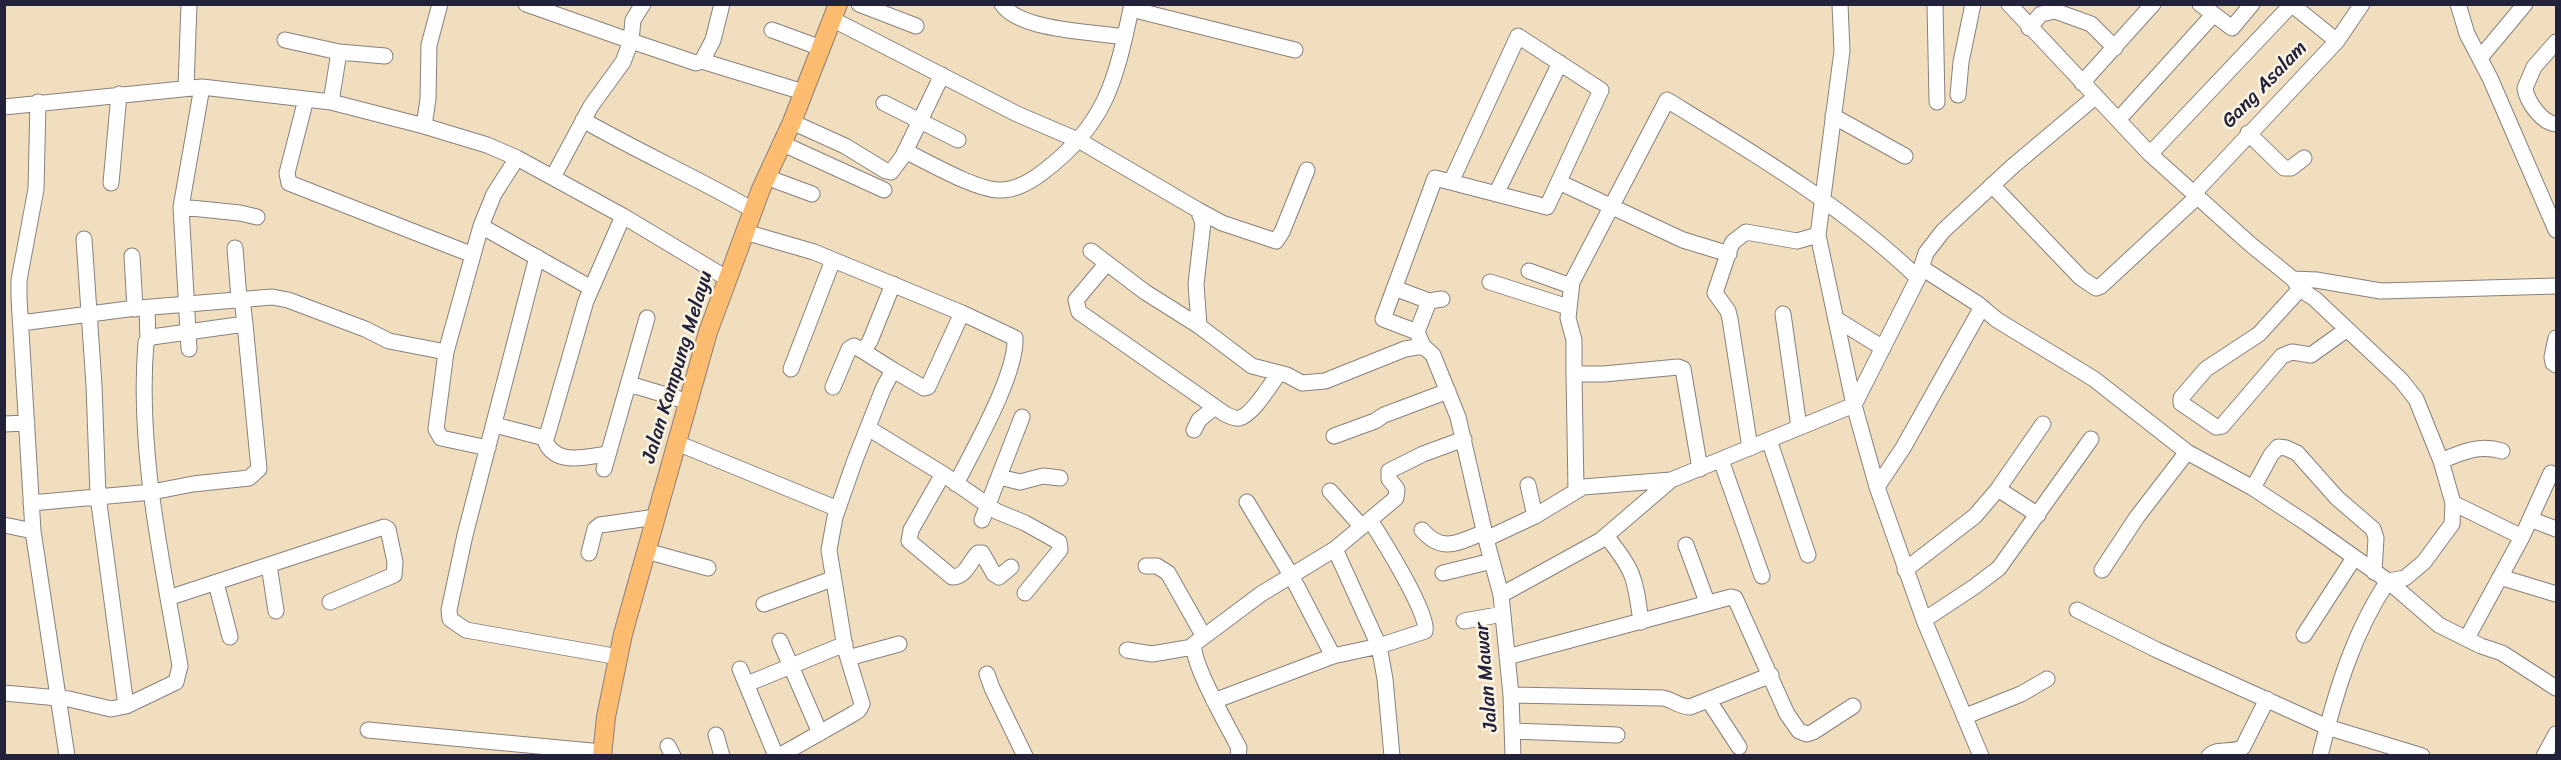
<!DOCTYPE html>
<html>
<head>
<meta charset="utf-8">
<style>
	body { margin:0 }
	#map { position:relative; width:2561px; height:760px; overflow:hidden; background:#f0debe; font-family:Sriracha,sans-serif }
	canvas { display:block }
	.frame { position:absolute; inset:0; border:6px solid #22223b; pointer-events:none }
</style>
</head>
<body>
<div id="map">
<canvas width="2561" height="760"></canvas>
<div class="frame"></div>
</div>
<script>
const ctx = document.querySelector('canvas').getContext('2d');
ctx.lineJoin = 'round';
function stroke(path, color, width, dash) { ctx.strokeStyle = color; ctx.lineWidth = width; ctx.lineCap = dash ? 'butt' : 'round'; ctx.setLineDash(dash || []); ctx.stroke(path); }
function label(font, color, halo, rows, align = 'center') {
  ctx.font = font + ' Sriracha,sans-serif'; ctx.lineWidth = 5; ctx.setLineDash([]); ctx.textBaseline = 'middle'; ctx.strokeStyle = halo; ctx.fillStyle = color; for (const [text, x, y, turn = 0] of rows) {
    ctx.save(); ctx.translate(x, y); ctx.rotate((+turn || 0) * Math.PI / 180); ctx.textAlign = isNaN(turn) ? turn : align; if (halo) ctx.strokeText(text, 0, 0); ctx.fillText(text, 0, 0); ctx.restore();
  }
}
const minor = new Path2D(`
	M526,4L631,41L623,62L591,106L553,177
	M643,4L633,20L631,41L696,63L702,61L713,40L722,4
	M859,4L916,26
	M1002,4C1019,31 1096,32 1125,37
	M1840,4L1842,51L1818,235L1854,405L1877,487L1924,620L1981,756
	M1935,4L1937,102
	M2009,4L2150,154L2250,244L2293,279L2300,289L2315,299L2401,380L2416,399L2441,461L2453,503L2452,524L2424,562L2405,578L2388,581
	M2200,4L2232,28L2252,4
	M2291,4L2337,41
	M2458,4L2467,34L2490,78L2556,230
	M1131,9L1295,50
	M832,19L1017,114L1080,141L1198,210L1203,223L1196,284L1199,326
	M2029,28L2041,14L2055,11L2091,24L2115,48
	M772,30L821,48
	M285,40L339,52L385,56
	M2556,42L2534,67L2525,88C2527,102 2542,123 2556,124
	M2480,58L2525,4
	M702,61L803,92
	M2082,83L2153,4
	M186,87L189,4
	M1958,95L1961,62L1973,4
	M306,99L287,173L289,183L473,255
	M38,102L36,189L19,280V298L33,531L67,756
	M331,102L339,52
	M884,103L958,140
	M4,107L202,87L331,102L424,126L487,145L517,158L623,216L728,279
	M1833,116L1905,156
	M583,120C639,152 697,178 753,210
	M2118,120L2213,15
	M792,122L845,146L886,171L891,172L903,156L942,75
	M424,126L428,99L429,45L440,4
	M2248,133L2284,168H2291L2304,158
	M781,143L884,190
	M905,151C928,162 974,189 998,190C1014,191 1030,182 1043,172C1107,124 1116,79 1132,4
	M2150,154L2292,4
	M766,177L812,194
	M1451,182L1518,36L1601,90L1547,207L1435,178L1383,319L1417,332L1423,346L1433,355L1458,417L1486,539
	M111,183L119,94
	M1561,183L1683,240L1729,254
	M1992,185L2081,278L2096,288L2101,286L2198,196
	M2195,192L2337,41L2362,4
	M1496,194L1560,63
	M181,207L240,213L257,217
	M1198,210L1222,223L1276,241L1282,232L1307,170
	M481,226L591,288
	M745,232L814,252L962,313L1015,338C1017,374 973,450 956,484
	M84,239L94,385L98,496L126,706
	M235,248L239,299
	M1091,251L1145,292L1199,326L1252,366L1287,375L1302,383L1325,381L1405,349L1423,346
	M132,256L135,309
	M537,257L465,535L449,610L450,619L466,630L619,657
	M1107,263L1076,300L1079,312L1225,414C1229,416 1235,419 1239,418C1252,416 1271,384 1279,373
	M1922,268L1978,304L1997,320L2094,379L2187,452L2253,488L2309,525L2388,581L2439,625L2481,646L2502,653L2556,688
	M1529,271L1571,286
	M2293,279L2316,280L2381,291L2556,286
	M1490,282L1568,307
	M1394,288L1429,301
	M2300,289L2259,334L2206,369L2181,398V403L2216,427L2222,426L2282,356L2292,352L2311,355L2346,330
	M147,308L148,340
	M1783,314L1799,427
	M1836,319L1883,348
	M21,323L128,309L272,297L288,300L365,329L389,341L446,352
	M1417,332L1429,301L1442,299
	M2556,338L2552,357L2553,363L2556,365
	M189,349L181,207L202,87
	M863,351L893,370
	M791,369L833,260
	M1574,374V340L1568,318L1572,282L1667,100C1755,154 1843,206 1918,278
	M629,384L689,402
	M833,387L849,349L854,346L863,351L870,341L893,284
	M4,424L27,423
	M495,425L541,437L547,436L586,301L623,216
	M868,428L943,474L996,511L1025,523L1059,542L1060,550L1025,593
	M1194,430L1199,420L1215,407
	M1334,436L1375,421L1384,415L1448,391
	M544,437C552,467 585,457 608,454
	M1769,440L1808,555
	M677,443L838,509
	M488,448L441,438L436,429L446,352L481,226L494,194L517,158
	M1750,448L1730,319L1728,311L1715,293L1730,248L1733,242L1746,232L1797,241L1818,235
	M1721,460L1762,576
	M2441,461C2462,452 2480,444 2502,451
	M604,469L647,318
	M943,474L911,530L909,541L952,577C966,577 969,562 978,553H982L994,574L999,577L1011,567
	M999,477L1020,482L1043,476L1060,478
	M1528,485L1535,516
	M1877,487L1903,448L1982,307
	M2253,488L2271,455L2278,447L2286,448L2297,453L2337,498L2373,529L2376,538L2374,572
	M1998,489L2038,515
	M1576,490L1574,374H1604L1678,367L1683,369L1700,469
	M1330,491L1362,527
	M1247,502L1291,575L1333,656
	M31,503L152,492L193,484L249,478L259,469L245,324
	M2453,503L2522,537L2551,473
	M2530,519L2556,529
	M982,520L1022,417
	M4,525L33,531
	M1422,530C1443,554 1459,542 1485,532
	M1606,536C1635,571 1635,579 1641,622
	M1686,545L1707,602
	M1335,549L1379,646L1425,631C1430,615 1381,537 1370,520
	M646,551L708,568
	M589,553L595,529L600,525L656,517
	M269,565L276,611
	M1146,566H1157L1168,573L1203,635
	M1905,570L1975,516L1998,489L2043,424
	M2102,570L2137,517L2187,452
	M1443,573L1492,561
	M2500,577L2556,594
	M216,583L230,637
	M1501,595L1601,540L1671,480
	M168,598L384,527L388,529L395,562L394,575L330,602
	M764,604L832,579
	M2077,610L2157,650L2327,727L2422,756
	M1924,620L1974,587L1999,568L2091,439
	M1464,621L1503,614
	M2304,635L2354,558
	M2467,638L2522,537
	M780,641L820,733
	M1127,650L1152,654L1193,647
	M1507,657L1731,597L1735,598L1787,714L1799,731L1807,734L1813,732L1853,706
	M848,658L899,644
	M740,669L776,756
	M987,674L992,688L1025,756
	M747,684L845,644
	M4,693L69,699L111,709L126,706L176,682L180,666C162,560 137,450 146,342L152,337L245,324L242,299
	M1511,695L1663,698C1673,700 1680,707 1690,707L1771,675
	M1214,701L1333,656L1379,646L1385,679L1392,756
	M1709,701L1739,747
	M1966,716L2021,694L2047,679
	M368,730L602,752
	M1513,731L1617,735
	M716,735L722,756
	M668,746L673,756
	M779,756L853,714L859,710L862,704L845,648L829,550L835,517L855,460L883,389L893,370L924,388L928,387L962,313
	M1238,756L1239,748C1229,728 1191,663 1194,644L1261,594L1335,549L1396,498L1397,489L1389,479V471L1423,454L1464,439
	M1513,756L1511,695L1501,595L1486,539L1535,516L1583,487L1671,480L1854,405L1918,278L1926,253L1943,231L2013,166L2095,97
	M2209,756C2219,747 2232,754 2243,747L2267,699
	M2320,756C2335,694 2353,633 2388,581
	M2544,756L2556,734`);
const major = new Path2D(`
	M602,756L606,717L623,634L708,332L761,189L792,122L838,4`);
const streetNames = [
	["Gang Asalam",2265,85,-46],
	["Jalan Kampung Melayu",678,367,-73],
	["Jalan Mawar",1487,677,-95]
];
stroke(minor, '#89807c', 17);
stroke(major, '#89807c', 20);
stroke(minor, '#fff', 15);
stroke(major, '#fdbc6f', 18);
label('20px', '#22223b', '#fcf5e5', streetNames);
</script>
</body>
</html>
